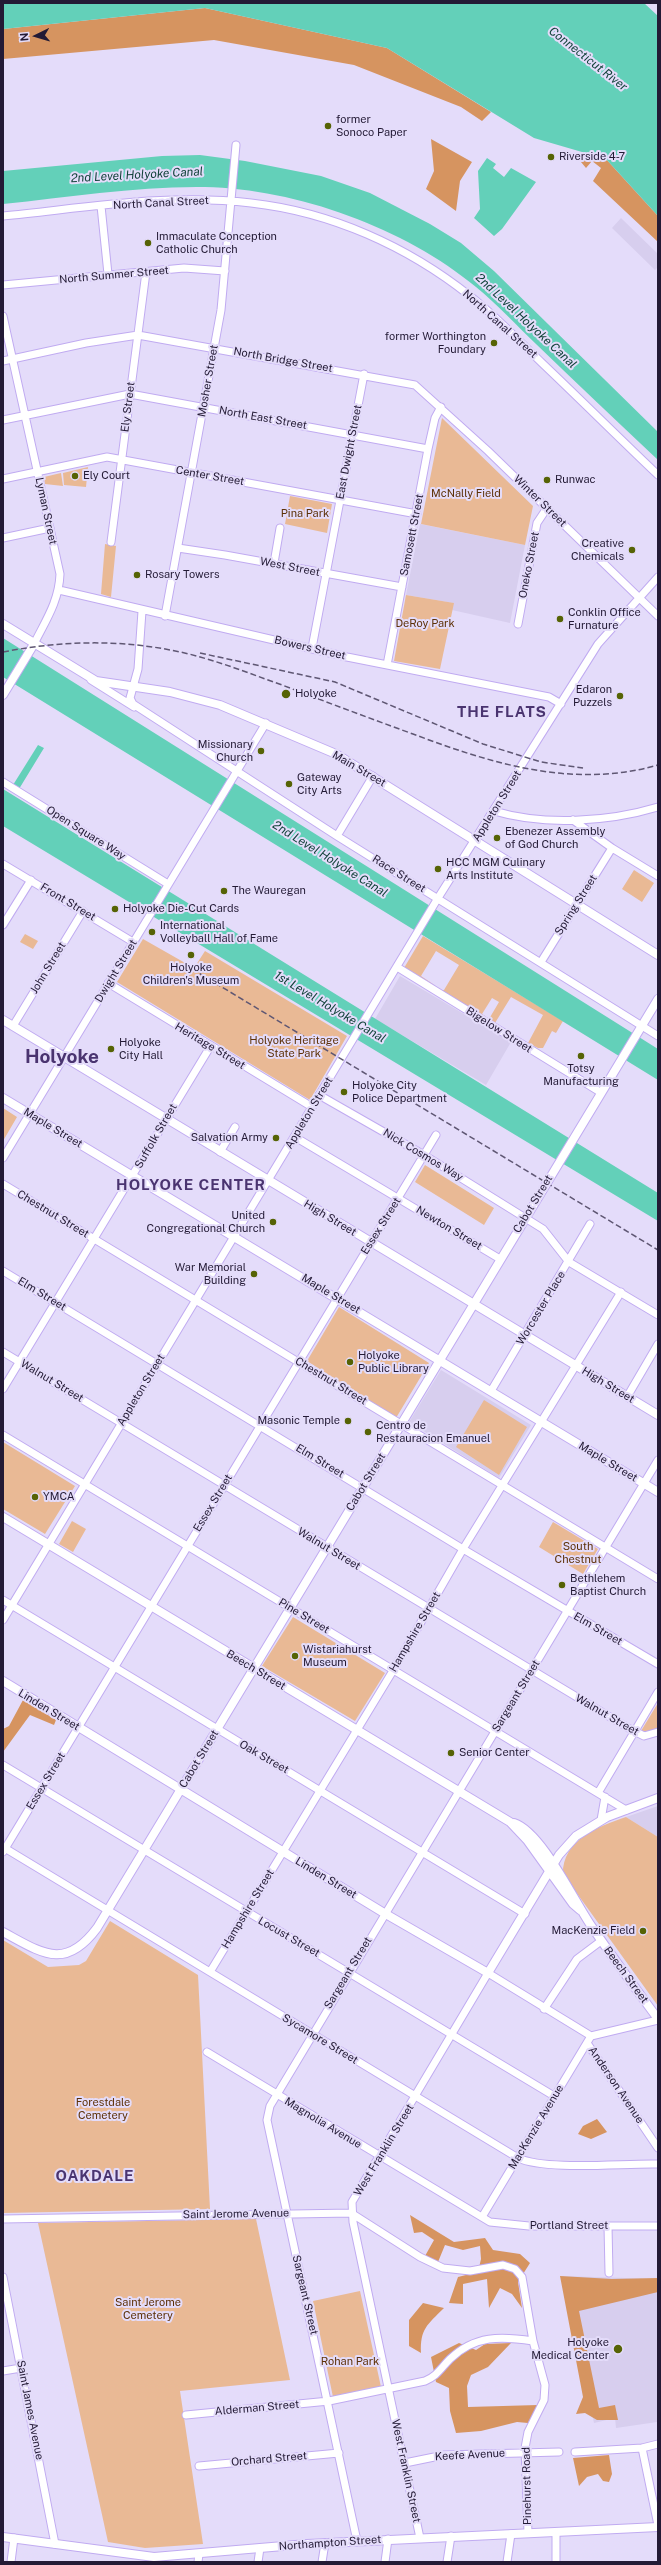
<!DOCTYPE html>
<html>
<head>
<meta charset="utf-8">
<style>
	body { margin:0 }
	#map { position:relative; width:661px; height:2565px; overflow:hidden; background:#e4dcfa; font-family:"Public Sans",sans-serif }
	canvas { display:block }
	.frame { position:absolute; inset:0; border:4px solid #231a35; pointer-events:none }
	.north { position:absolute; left:16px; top:16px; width:40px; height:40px; -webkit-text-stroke:3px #e4dcfa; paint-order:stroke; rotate:265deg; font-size:11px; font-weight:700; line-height:16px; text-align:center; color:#231a35 }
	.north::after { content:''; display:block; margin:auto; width:14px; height:18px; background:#231a35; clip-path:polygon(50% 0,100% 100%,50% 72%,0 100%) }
</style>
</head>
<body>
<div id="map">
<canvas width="661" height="2565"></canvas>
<div class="frame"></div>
<div class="north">N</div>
</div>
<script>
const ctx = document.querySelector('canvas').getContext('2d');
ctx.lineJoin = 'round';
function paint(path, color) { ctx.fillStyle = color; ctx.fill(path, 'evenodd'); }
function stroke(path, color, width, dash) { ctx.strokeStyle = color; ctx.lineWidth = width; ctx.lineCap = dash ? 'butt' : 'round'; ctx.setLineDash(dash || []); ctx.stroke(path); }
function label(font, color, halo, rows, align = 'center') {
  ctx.font = font + ' "Public Sans",sans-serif'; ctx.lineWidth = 4; ctx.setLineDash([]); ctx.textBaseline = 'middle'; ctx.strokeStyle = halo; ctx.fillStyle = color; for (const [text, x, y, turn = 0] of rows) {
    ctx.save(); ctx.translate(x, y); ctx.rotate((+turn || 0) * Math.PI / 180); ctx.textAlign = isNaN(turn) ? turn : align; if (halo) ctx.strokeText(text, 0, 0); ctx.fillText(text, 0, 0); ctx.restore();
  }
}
const built = new Path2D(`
	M621,218L658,254V267L655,270L612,228Z
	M420,524L525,545L510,623L452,610L453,603L406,595Z
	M400,976L511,1042L486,1085L375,1019Z
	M441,1370L531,1425L499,1478L409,1422Z
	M658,1806V1837L626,1817Z
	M562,2276L658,2279V2424L657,2422L616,2428L615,2418L594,2423Z`);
const green = new Path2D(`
	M442,418L533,506L525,545L421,524Z
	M88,467L86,487L64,485L63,473Z
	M61,473L63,486L45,484L44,477Z
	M290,496L332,504L327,533L285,524Z
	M105,544L116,546L111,597L101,594Z
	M406,595L454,603L440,669L394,661Z
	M634,870L654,883L642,902L622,889Z
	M25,934L38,941L33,949L20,942Z
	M423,936L563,1021L556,1033L552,1031L543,1048H538L528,1043L543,1015L511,997L495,1023L441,990H444L459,965L436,951L421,976L436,986L404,968ZM492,998L499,1002L489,1019L482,1014Z
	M143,939L194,968L205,951L347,1036L310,1100L117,982Z
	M3,1108L17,1117L3,1141Z
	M425,1165L494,1208L484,1225L415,1182Z
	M339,1307L429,1363L396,1418L307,1361Z
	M484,1400L527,1427L499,1475L456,1447Z
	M3,1442L75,1486L45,1534L3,1509Z
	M72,1521L86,1529L73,1552L59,1544Z
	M553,1522L598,1549L583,1574L539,1547Z
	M293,1617L385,1673L355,1721L262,1666Z
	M658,1703V1729L646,1733L641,1731Z
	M626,1817L658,1837V2006L563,1874C562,1840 599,1826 626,1817Z
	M110,1921L198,1975L210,2209L3,2213V1940L48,1967L79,1965L86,1961Z
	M256,2219L290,2380L180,2391L203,2544L145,2548L108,2542L38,2223Z
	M360,2291L381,2387L333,2397L313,2301Z`);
const forest = new Path2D(`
	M205,8L387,48L491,112L482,121L461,107L354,65L214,40L3,59V29Z
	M431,139L472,162L460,181L456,211L426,189L434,171Z
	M588,154L606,159L658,216V242L593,181L601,168L592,161L586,168L581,162Z
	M23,1700L56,1720L54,1725L30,1715L3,1752V1729L9,1726Z
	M597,2119L607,2132L591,2139L578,2134L583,2126Z
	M410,2215L454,2242L485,2238L493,2250L520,2254L530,2263L518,2282L522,2308L512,2294L500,2288L489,2308L487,2279L463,2284V2304L449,2303L458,2277L478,2272L481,2259L480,2246L463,2250L445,2245L438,2262L425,2256L434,2240L422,2232L414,2233Z
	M560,2276L612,2279L658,2278V2292L579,2311L599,2408L615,2405L618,2420H597L585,2413L576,2414L583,2397Z
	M423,2303L444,2308C427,2325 420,2329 421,2353L409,2346V2320Z
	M459,2343L476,2350L485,2344L511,2343L488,2367L471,2375L467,2386L468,2407L538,2405L528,2423L517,2422L481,2431L456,2433L450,2411L449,2388L436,2382L431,2357Z
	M609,2455L612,2474L609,2482L603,2481L598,2474L587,2477L579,2486L573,2458Z`);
const water = new Path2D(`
	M3,3H644L658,16V216L606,159L534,138L387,48L205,8L3,29Z
	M200,155L245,161L321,176L370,193L430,224L461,243L494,271L658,432V460C617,421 576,383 536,344C516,325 497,304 476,287C405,228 297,189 205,187C138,186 70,197 3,204V171L162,156Z
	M487,158L496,164L493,168L504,177L511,168L536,182L502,229L494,236L474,218L480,209L478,171Z
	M3,638L658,1049V1080L3,677Z
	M38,745L44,748L19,789L13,785Z
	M3,789L658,1193V1221L3,826Z`);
const minor = new Path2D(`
	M101,206L108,274
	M3,216C85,208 169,193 251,203C331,212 407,246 470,296C496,316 518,340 542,363C581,400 619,438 658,475
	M3,285L184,268L225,271
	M3,316L60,574C59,601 46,620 34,644
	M3,361L86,343L138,335L415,385L488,451L658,616
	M3,420L130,394L428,449
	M3,479L107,457L417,514
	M3,538L50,528
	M111,542L146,272
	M178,548L225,555L402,587
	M274,563L280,528
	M59,590L347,657L549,697L561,704
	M142,611L138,669L130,698L133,704L337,836L658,1036
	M165,616L221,310L236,145
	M518,624L537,523L547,508
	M312,648L364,374
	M387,665L428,449L435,418L441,407
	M91,680L134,707
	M3,782L168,884
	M494,811C544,826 608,822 658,807
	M573,820L612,848L658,876
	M337,836L373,776
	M3,864L133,942
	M3,925L31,880
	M541,962L612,848
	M397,967L600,1092
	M108,983L312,1107
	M13,1026L83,911
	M319,1095L424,1155L543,1229L569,1262L658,1315
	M295,1137L500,1259
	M220,1152L235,1127
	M3,1158L266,723
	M3,1184L658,1579
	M3,1271L463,1549L658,1664
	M3,1352L630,1729L644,1736L658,1732
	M3,1389L210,1047
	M491,1391L590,1224
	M627,1397L658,1344
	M3,1435L626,1810
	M3,1600L525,1914
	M3,1620L438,898L598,644L658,577
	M3,1765L554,2096
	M598,1793L658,1692
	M601,1820L605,1797
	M3,1847L518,2158C547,2171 623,2163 658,2164
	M3,1852L436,1135
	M210,1972L394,1669L463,1549L621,1292
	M544,2009L577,1959L601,1941
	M587,2043L658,2148
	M207,2052L490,2222L529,2226H658
	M482,2217L591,2036
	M3,2219L351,2213L420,2257L443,2268L470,2271L503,2265L515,2269L522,2277L533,2341
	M608,2226L609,2273
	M3,2277L55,2544
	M3,2371L21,2368
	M186,2415L329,2401L425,2381C437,2376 441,2368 450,2359C475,2335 501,2336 533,2341L545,2385L544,2400L528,2432L525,2448L528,2533
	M642,2448L658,2525
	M575,2452L642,2448L658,2444
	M405,2463L444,2455L559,2452
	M199,2466L339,2453
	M556,2532V2562
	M420,2538L353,2222L352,2202L488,1973L591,2036L658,2020
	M357,2541L267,2120L270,2106L658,1460
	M11,2562L14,2538
	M198,2562L199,2554
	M258,2562L260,2548
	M322,2562L325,2543
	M385,2562L388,2539
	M447,2562L451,2536
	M507,2562L511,2534`);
const major = new Path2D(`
	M3,624L96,681L170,692L220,705L336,754L658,955
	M3,695L34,644
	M3,1020L658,1415
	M3,1098L658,1492
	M3,1517L510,1822L527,1840L573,1904L580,1910
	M3,1681L384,1913L488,1973L559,1855L576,1836L607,1817L658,1798
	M514,1823C542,1832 575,1903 592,1927C613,1958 636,1989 658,2019
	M3,1932C42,1953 65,1971 97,1928L658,999
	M3,2537L154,2557L307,2544L658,2527`);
const rail = new Path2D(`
	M3,652C65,640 127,639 189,654C221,662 251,674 282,685C326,702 369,718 413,734C493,764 573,789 658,765
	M200,653L335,682L483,744L541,762L583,768
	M192,969L658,1250`);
const markers = [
	[328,126,4,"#566305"],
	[551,157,4,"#566305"],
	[148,243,4,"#566305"],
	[494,343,4,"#566305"],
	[75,476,4,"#566305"],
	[547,480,4,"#566305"],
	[632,550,4,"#566305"],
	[137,575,4,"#566305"],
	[560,619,4,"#566305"],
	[286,694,5,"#566305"],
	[620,696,4,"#566305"],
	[261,751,4,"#566305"],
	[289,784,4,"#566305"],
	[497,838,4,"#566305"],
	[438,869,4,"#566305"],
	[224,891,4,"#566305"],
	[115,909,4,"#566305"],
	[152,932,4,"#566305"],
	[191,955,4,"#566305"],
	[111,1049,4,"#566305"],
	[581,1056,4,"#566305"],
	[344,1092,4,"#566305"],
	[276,1138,4,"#566305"],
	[273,1222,4,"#566305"],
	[254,1274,4,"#566305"],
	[350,1362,4,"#566305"],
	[348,1421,4,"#566305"],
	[368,1432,4,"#566305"],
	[35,1497,4,"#566305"],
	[562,1585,4,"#566305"],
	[295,1656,4,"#566305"],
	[451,1753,4,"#566305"],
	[643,1931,4,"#566305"],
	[618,2349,5,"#566305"]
];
const poiNames = [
	["former",336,120],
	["Sonoco Paper",336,133],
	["Riverside 4-7",559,157],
	["Immaculate Conception",156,237],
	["Catholic Church",156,250],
	["former Worthington",486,337,"right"],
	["Foundary",486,350,"right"],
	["Ely Court",83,476],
	["Runwac",555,480],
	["Creative",624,544,"right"],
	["Chemicals",624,557,"right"],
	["Rosary Towers",145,575],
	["Conklin Office",568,613],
	["Furnature",568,626],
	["Edaron",612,690,"right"],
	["Puzzels",612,703,"right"],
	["Holyoke",295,694],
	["Missionary",253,745,"right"],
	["Church",253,758,"right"],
	["Gateway",297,778],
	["City Arts",297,791],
	["Ebenezer Assembly",505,832],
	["of God Church",505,845],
	["HCC MGM Culinary",446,863],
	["Arts Institute",446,876],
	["The Wauregan",232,891],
	["Holyoke Die-Cut Cards",123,909],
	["International",160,926],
	["Volleyball Hall of Fame",160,939],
	["Holyoke",191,968,"center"],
	["Children's Museum",191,981,"center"],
	["Holyoke",119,1043],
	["City Hall",119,1056],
	["Totsy",581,1069,"center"],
	["Manufacturing",581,1082,"center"],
	["Holyoke City",352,1086],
	["Police Department",352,1099],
	["Salvation Army",268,1138,"right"],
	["United",265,1216,"right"],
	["Congregational Church",265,1229,"right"],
	["War Memorial",246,1268,"right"],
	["Building",246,1281,"right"],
	["Holyoke",358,1356],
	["Public Library",358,1369],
	["Masonic Temple",340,1421,"right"],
	["Centro de",376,1426],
	["Restauracion Emanuel",376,1439],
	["YMCA",43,1497],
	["Bethlehem",570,1579],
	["Baptist Church",570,1592],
	["Wistariahurst",303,1650],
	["Museum",303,1663],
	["Senior Center",459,1753],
	["MacKenzie Field",635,1931,"right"],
	["Holyoke",609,2343,"right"],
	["Medical Center",609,2356,"right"]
];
const streetNames = [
	["North Canal Street",161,203,-3],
	["North Summer Street",114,275,-5],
	["North Canal Street",500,324,42],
	["North Bridge Street",283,360,10],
	["Mosher Street",208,381,-80],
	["Ely Street",128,407,-83],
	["North East Street",263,418,10],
	["East Dwight Street",349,452,-79],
	["Center Street",210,476,10],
	["Winter Street",540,501,44],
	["Lyman Street",46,511,78],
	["Samosett Street",412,535,-79],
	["Oneko Street",529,565,-79],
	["West Street",290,567,11],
	["Bowers Street",310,648,13],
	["Main Street",359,769,30],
	["Appleton Street",497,806,-58],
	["Open Square Way",86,833,32],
	["Race Street",399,874,32],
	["Front Street",68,902,31],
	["Spring Street",576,905,-58],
	["John Street",48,968,-59],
	["Dwight Street",116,971,-59],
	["Bigelow Street",499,1030,32],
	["Heritage Street",210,1046,31],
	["Appleton Street",309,1113,-59],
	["Maple Street",53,1128,31],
	["Suffolk Street",156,1136,-60],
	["Nick Cosmos Way",423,1155,31],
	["Cabot Street",533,1204,-59],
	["Chestnut Street",53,1214,31],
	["High Street",330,1218,31],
	["Essex Street",381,1226,-58],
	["Newton Street",449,1228,31],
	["Elm Street",42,1294,31],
	["Maple Street",331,1294,31],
	["Worcester Place",541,1308,-59],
	["Walnut Street",52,1381,31],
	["Chestnut Street",331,1381,31],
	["High Street",608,1385,31],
	["Appleton Street",141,1390,-59],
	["Elm Street",320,1461,31],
	["Maple Street",608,1462,31],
	["Cabot Street",366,1482,-59],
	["Essex Street",213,1503,-59],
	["Walnut Street",329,1549,31],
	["Pine Street",304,1616,31],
	["Elm Street",598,1629,30],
	["Hampshire Street",415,1632,-60],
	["Beech Street",256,1670,31],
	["Sargeant Street",516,1696,-59],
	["Linden Street",49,1710,31],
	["Walnut Street",607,1715,30],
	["Oak Street",264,1757,30],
	["Cabot Street",199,1759,-59],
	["Essex Street",46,1781,-59],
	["Linden Street",326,1878,31],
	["Hampshire Street",248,1909,-59],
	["Locust Street",289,1937,30],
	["Sargeant Street",348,1973,-59],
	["Beech Street",626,1975,54],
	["Sycamore Street",320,2039,31],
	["Anderson Avenue",616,2085,56],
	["Magnolia Avenue",323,2123,31],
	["MacKenzie Avenue",536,2127,-59],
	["West Franklin Street",384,2150,-59],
	["Saint Jerome Avenue",236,2214,-1],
	["Portland Street",569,2226],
	["Sargeant Street",305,2295,77],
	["Alderman Street",257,2408,-5],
	["Saint James Avenue",30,2410,79],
	["Keefe Avenue",470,2455,-3],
	["Orchard Street",269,2459,-5],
	["West Franklin Street",406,2471,78],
	["Pinehurst Road",527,2486,-91],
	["Northampton Street",330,2543,-4]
];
const parkNames = [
	["McNally Field",466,494],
	["Pina Park",305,514],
	["DeRoy Park",425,624],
	["Holyoke Heritage",294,1041],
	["State Park",294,1054],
	["South",578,1547],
	["Chestnut",578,1560],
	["Forestdale",103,2103],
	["Cemetery",103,2116],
	["Saint Jerome",148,2303],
	["Cemetery",148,2316],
	["Rohan Park",350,2362]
];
const waterNames = [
	["Connecticut River",588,59,38],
	["2nd Level Holyoke Canal",137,175,-3],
	["2nd Level Holyoke Canal",526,321,43],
	["2nd Level Holyoke Canal",330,859,32],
	["1st Level Holyoke Canal",330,1007,31]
];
const districtNames = [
	["THE FLATS",502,712],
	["HOLYOKE CENTER",191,1185],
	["OAKDALE",95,2176]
];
const townNames = [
	["Holyoke",62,1057]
];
paint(built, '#d7ceee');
paint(green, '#e9b995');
paint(forest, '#d69460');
paint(water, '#63d0b9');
stroke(minor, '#c0abf1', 9);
stroke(major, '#c0abf1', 10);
stroke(minor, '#fff', 7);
stroke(major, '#fff', 8);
stroke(rail, '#5f5773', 1.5, [6, 3]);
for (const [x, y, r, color] of markers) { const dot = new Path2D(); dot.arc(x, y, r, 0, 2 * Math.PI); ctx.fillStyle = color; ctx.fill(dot); stroke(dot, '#e4dcfa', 1.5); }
label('11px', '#231a35', '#e4dcfa', poiNames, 'left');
label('11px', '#231a35', '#e4dcfa', streetNames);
label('11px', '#5d3107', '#e4dcfa', parkNames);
label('italic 12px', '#114239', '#e4dcfa', waterNames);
ctx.letterSpacing = '1px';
label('bold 15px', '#4a3470', '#e4dcfa', districtNames);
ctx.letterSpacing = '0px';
label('bold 19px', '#4a3470', '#e4dcfa', townNames);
</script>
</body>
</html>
